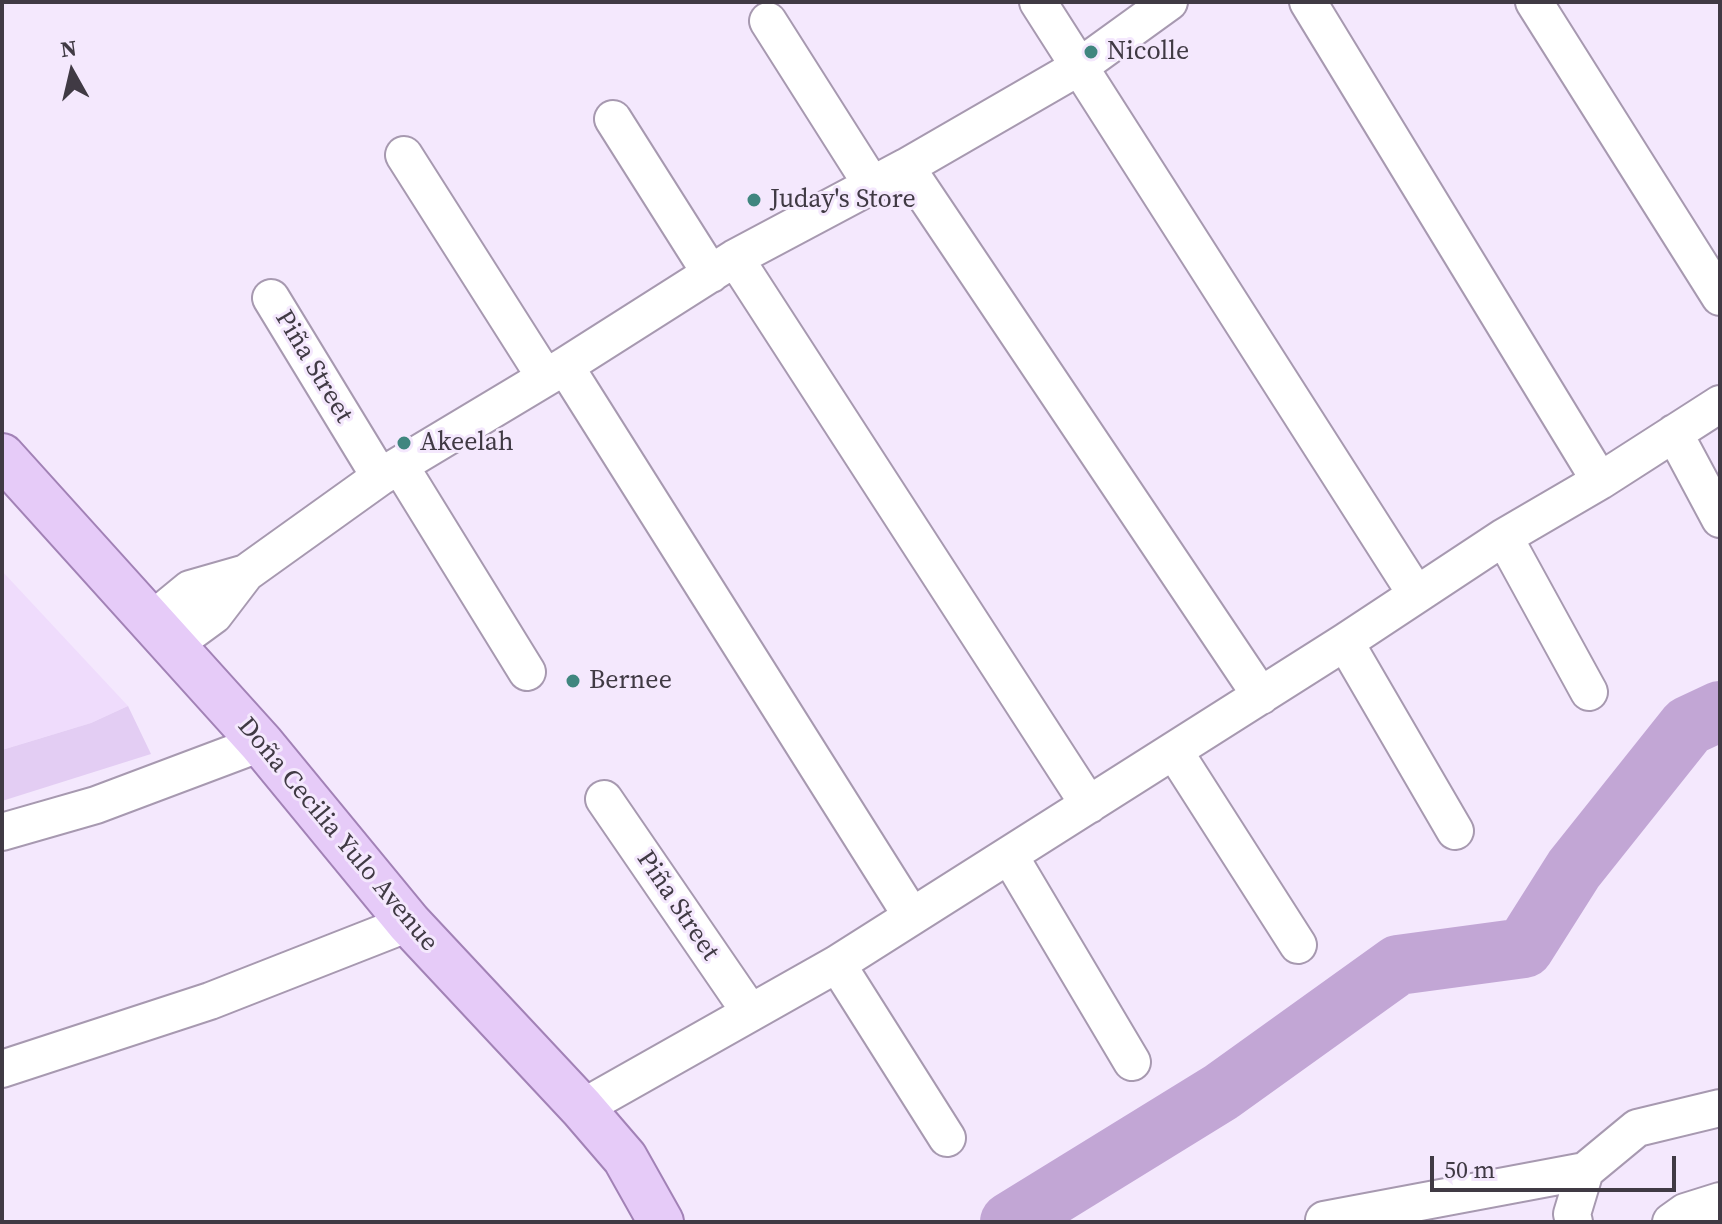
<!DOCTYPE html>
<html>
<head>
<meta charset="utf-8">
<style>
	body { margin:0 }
	#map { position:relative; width:1722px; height:1224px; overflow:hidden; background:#f4e8fd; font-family:"Source Serif 4",serif }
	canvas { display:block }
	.frame { position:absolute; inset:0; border:4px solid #403a44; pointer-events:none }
	.north { position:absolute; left:32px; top:32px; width:80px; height:80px; -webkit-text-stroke:6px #f4e8fd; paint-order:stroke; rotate:352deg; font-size:22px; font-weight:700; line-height:32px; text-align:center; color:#403a44 }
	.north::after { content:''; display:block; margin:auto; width:28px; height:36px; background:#403a44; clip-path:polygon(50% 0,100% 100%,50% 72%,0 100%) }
	.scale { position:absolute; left:1430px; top:1156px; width:246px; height:36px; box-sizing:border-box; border:4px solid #403a44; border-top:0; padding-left:10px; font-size:24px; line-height:28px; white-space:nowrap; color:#403a44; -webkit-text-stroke:6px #f4e8fd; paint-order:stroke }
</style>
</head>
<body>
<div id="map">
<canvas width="1722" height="1224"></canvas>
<div class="frame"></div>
<div class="north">N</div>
<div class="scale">50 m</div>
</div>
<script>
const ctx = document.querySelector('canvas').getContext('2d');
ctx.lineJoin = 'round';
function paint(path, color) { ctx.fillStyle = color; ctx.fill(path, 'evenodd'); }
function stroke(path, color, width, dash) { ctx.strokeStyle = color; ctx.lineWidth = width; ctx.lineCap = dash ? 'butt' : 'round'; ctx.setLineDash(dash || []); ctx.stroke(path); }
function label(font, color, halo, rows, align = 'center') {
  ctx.font = font + ' "Source Serif 4",serif'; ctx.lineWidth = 6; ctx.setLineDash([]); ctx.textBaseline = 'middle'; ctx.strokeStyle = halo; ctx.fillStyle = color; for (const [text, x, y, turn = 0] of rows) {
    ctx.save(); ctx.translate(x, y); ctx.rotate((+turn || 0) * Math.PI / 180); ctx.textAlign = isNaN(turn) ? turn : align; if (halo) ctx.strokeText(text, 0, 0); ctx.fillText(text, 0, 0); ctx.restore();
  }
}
const built = new Path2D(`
	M2,571L128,706L91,723L2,750Z`);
const green = new Path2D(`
	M128,706L151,754L2,801V750L91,723Z`);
const river = new Path2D(`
	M1010,1222L1221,1092L1398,965L1524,948L1574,869L1688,726L1720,711`);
const minor = new Path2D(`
	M1038,2L1416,594
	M1308,2L1600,481
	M1534,2L1720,297
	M768,21L872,185
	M613,119L711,274
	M404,155L545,377
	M906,167L1261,696
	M735,258L1089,805
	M271,298L380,477
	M565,366L911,915
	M1674,433L1720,519
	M400,466L527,672
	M1504,537L1589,692
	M151,621L190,589L246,573
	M1345,642L1455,831
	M173,645L214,615L246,573L380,477L565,366L735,258L906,167L1079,67L1169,2
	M1174,751L1298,945
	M604,799L750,1012
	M2,832L96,805L261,743
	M1009,855L1132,1062
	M837,964L947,1138
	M2,1069L210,1001L409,923
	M582,1108L837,964L1345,642L1504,537L1600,481L1720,404
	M1324,1220L1585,1171L1637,1128L1720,1108
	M1574,1222L1572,1214L1585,1171
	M1671,1222L1685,1212L1720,1201`);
const major = new Path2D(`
	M2,456L261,743L409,923L582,1108L625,1158L661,1222`);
const markers = [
	[1091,52,8,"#40867f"],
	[754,200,8,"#40867f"],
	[404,443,8,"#40867f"],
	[573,681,8,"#40867f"]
];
const poiNames = [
	["Nicolle",1107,52],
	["Juday's Store",770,200],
	["Akeelah",420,443],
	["Bernee",589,681]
];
const streetNames = [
	["Piña Street",313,367,59],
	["Doña Cecilia Yulo Avenue",337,835,50],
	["Piña Street",677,906,56]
];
paint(built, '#efdcfc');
paint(green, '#e3cdf3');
stroke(river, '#c2a6d5', 60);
stroke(minor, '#a799b0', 40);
stroke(major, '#a282b6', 48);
stroke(minor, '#fff', 36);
stroke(major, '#e6cbf8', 44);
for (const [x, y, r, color] of markers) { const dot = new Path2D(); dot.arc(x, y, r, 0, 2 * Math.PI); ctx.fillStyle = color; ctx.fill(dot); stroke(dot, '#f4e8fd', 3); }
label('26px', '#403a44', '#f4e8fd', poiNames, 'left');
label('26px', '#403a44', '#f4e8fd', streetNames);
</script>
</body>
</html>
